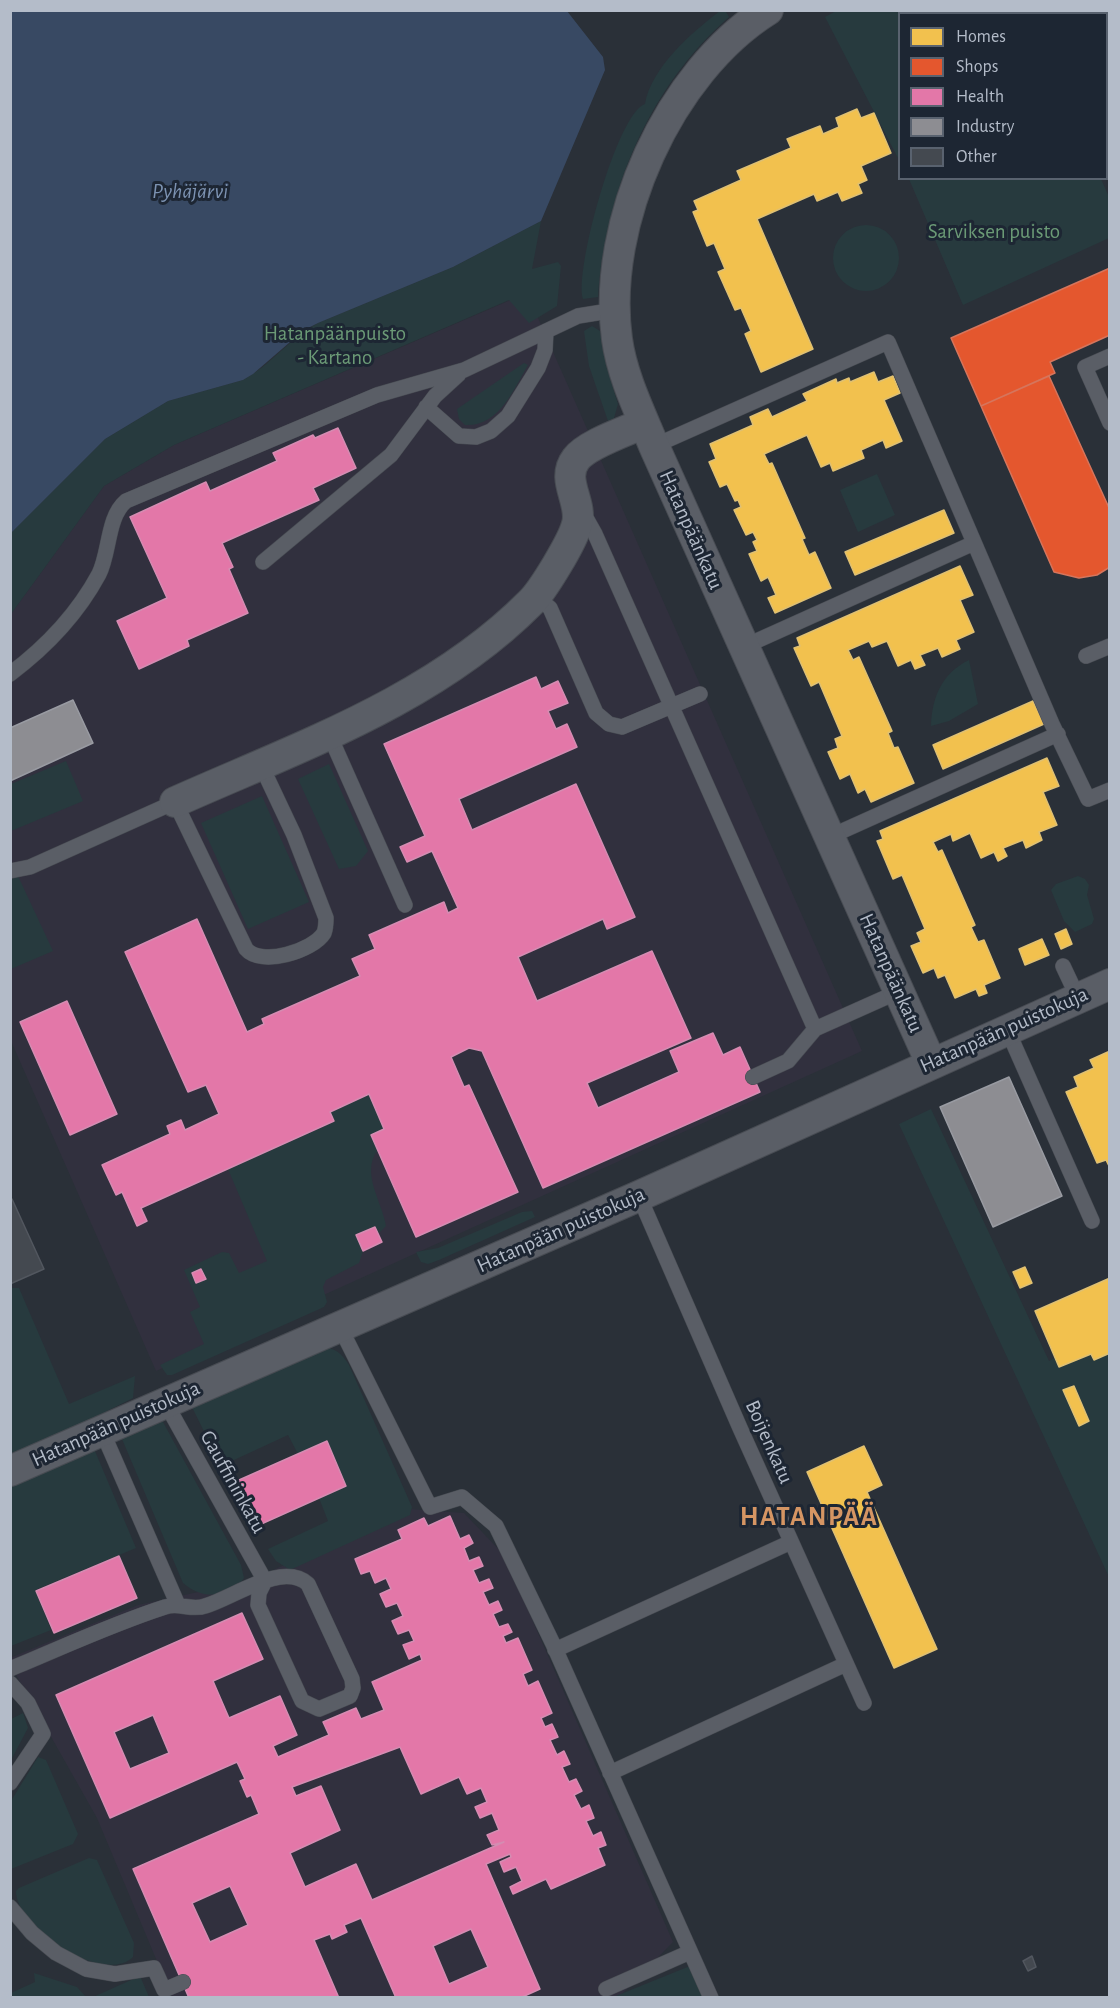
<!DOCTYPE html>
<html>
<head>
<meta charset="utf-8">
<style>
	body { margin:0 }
	#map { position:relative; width:1120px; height:2008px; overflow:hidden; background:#2a3038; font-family:"Alegreya Sans",sans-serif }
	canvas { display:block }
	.frame { position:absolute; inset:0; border:12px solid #b4bcc9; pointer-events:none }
	.legend { position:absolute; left:898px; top:12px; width:210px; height:168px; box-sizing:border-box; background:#1d2633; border:2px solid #59626f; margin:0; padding:8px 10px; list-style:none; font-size:18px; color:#b4bcc9 }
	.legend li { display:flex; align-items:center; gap:12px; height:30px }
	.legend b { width:30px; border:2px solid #59626f }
</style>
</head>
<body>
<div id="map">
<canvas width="1120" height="2008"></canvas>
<div class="frame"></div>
<ul class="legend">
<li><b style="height:16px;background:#f2c14e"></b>Homes</li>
<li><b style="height:16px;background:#e4572e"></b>Shops</li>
<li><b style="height:16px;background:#e377a8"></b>Health</li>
<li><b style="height:16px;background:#8d8d92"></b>Industry</li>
<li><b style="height:16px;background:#444950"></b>Other</li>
</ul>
</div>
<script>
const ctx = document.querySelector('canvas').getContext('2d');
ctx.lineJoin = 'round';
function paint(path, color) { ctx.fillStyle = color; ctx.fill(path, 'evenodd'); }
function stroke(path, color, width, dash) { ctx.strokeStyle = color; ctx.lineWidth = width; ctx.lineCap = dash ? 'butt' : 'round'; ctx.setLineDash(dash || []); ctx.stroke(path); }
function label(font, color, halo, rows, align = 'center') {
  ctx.font = font + ' "Alegreya Sans",sans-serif'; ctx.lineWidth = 6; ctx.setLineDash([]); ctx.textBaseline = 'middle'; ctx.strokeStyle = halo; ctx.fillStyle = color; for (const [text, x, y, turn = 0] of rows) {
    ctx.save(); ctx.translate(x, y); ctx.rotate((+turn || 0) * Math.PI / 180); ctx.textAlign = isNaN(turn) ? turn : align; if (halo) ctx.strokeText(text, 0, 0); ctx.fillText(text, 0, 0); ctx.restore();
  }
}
const medical = new Path2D(`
	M527,293L862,1051L156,1371L11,1041V614L104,486L174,445Z
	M408,1509L464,1513L504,1555L673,1942L619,1997H172L97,1818L11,1666L10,1658L138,1605L249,1581Z`);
const green = new Path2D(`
	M720,11L726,12L729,17C648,88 606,191 598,297L583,299C574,271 617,113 645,104C651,68 691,33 720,11Z
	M836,11L1024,10L1026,13L900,14L899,160L825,17Z
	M909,179H1101L1109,197V238L963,305Z
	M541,221L532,269L558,262L561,266L557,306L529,323L509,300L174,445L104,486L11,614V533L105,439L168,401L243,380C271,365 290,338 318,323L453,267Z
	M833 258a33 33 0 1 1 66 0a33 33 0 1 1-66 0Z
	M592,326L600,331L606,365L618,404L614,418L608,421L589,366L584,331Z
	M524,363L528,365C514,389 499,427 465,425L459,419L457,409Z
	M877,474L895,515L858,532L840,490Z
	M969,660L978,704L949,721L931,726C932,697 942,673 969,660Z
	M66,761L83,801L11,831V784Z
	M329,764L368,851L356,866L339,869L298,779Z
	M262,796L309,902L248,929L201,823Z
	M18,876L53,951L11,969V879Z
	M1078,876L1085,879L1089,885L1087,895L1094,919L1092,924L1075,932L1064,921L1051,890L1056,884Z
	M369,1094L384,1129L371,1135L377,1151C361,1174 382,1201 386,1226L378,1234L375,1227L356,1235L363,1251L359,1263L326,1280L323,1287L327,1302L324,1307L172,1375H167L160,1365L204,1344L190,1312L200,1307L184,1270L222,1252L229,1253L239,1273L267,1261L228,1169L334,1122L330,1112Z
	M931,1109L1049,1361L1055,1358L1059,1367L1091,1354L1109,1353V1577L899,1124Z
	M532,1211L535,1217L439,1260L428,1264L421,1262L416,1252L438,1248L522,1212Z
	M10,1288H19L69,1404L135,1376L133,1398L47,1441L11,1453Z
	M322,1347C336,1348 342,1354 349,1365L412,1507L410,1515L290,1570L276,1561L268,1549L328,1521L319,1498L346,1486L327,1442L298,1454L288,1435L221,1466L191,1405Z
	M156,1419L163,1422L241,1565L244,1578L237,1588C216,1597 201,1598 183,1583L119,1432Z
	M92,1444L136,1548L35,1590L51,1630L11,1646V1487L16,1478Z
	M23,1713L28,1728L11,1760V1719Z
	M38,1757L46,1760L78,1834L73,1844L11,1869V1801Z
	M89,1858L97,1860L134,1943L133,1957C103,1986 16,1928 16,1891L19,1888Z
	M690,1966L703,1998H611Z
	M34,1973L77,1987L86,1997H11V1993L35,1982Z
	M140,1976L149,1997L91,1998Z`);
const water = new Path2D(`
	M11,10L567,11L603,57L605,70L541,221L453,267L318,323L304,330L253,374L243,380L168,401L105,439L11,533Z`);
const homes = new Path2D(`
	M857,109L861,118L874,113L891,153L861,166L867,180L858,184L862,193L842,201L838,192L817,201L814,194L757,219L813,349L761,372L745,334L751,331L741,308L735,310L718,272L725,269L714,243L707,246L693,212L698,210L694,201L741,180L737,171L791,148L787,139L820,126L823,134L839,127L836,118Z
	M874,372L878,382L893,376L900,393L884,400L902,441L886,448L883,440L861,450L864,458L833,471L830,463L821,467L807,435L764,454L769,464L772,463L805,538L802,539L809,555L815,552L831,588L775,613L768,598L776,595L768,577L761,581L749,554L757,551L753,542L757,540L753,532L746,535L734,510L741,507L738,500L735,501L727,484L720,487L709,462L716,459L710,444L753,425L750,417L768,409L772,417L807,401L803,394L836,379L837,383L849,378L850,382Z
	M944,510L954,533L855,575L845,552Z
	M960,566L973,595L960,600L974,632L956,640L960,649L942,657L938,648L920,655L925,665L915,669L911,660L898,666L887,641L872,647L869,641L848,650L853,660L859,657L892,731L888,733L894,748L898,747L914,783L871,802L865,789L858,793L850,774L840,779L828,752L838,748L835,739L842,736L819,682L811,686L794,648L800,646L797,638Z
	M1033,701L1044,724L943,769L933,745Z
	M1047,758L1059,786L1043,792L1057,825L1039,832L1042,840L1026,848L1023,840L1003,848L1007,856L998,861L994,852L981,858L970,833L953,841L951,834L933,842L938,852L942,850L975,925L971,927L978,942L984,940L1000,978L984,985L987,993L979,996L976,989L955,998L945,975L938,978L934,968L923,973L911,946L921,942L917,933L925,929L902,875L893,879L877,841L883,839L880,831Z
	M1066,929L1072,944L1061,949L1055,934Z
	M1042,939L1049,955L1025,965L1019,949Z
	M1110,1051V1168L1106,1160L1097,1163L1066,1092L1078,1087L1074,1077L1094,1068L1090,1060Z
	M1025,1267L1032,1283L1020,1288L1013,1272Z
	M1110,1278V1353L1094,1360L1091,1354L1059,1367L1035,1311Z
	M1074,1386L1089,1421L1079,1426L1063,1390Z
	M864,1446L882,1485L867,1492L937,1649L894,1668L807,1472Z`);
const shops = new Path2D(`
	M1110,268V335L1050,362L1055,373L981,406L951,338Z
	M1049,376L1110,510V567L1097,575L1079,578L1054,572L981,406Z`);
const health = new Path2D(`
	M338,428L356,468L313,488L319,500L222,543L233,567L229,569L248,613L187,640L189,646L139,669L117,621L167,598L130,517L206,482L210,491L277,461L273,453L313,435L315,438Z
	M536,677L541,689L558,681L568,703L548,711L556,729L567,724L577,747L459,799L472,830L576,784L635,917L607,929L603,919L518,957L537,1001L652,951L691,1038L587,1083L598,1108L679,1072L670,1051L713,1033L723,1055L740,1047L760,1092L543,1188L482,1051L469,1048L451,1057L464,1087L469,1085L518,1192L416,1237L371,1135L384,1129L369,1094L330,1112L334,1121L141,1208L147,1221L137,1226L122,1192L116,1195L102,1165L170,1134L167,1126L181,1120L185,1130L219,1114L206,1085L188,1092L125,952L197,919L247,1032L264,1024L262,1019L360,976L352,959L375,949L369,935L444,902L448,913L458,908L432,851L407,862L400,847L425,836L384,744Z
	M67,1001L117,1114L70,1135L20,1022Z
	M375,1227L382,1242L363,1251L356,1235Z
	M201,1269L206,1279L196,1283L192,1273Z
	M327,1441L346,1486L259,1525L239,1480Z
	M450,1516L460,1539L469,1535L473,1543L464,1548L469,1561L479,1557L483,1566L473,1570L479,1583L489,1579L493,1588L483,1592L489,1605L498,1601L502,1610L493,1614L499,1627L508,1624L512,1632L503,1636L506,1643L518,1638L532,1670L523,1674L528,1686L538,1681L552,1713L541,1718L545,1727L552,1724L558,1737L550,1740L557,1755L564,1751L570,1764L562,1767L569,1782L576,1779L582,1791L574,1795L581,1809L589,1805L594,1818L586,1821L593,1836L601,1832L606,1845L598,1848L605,1865L551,1889L546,1879L513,1894L510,1887L522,1881L516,1867L504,1872L500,1862L511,1857L510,1854L486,1864L540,1989L520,1998H396L361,1918L344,1925L347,1932L332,1939L330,1934L314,1940L339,1998H189L133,1869L259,1814L251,1795L247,1797L240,1781L245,1779L237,1762L110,1818L56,1695L242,1613L263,1659L213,1681L229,1718L280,1696L297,1735L273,1746L278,1757L329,1735L323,1722L356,1708L361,1719L384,1710L372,1682L422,1660L420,1654L409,1659L403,1645L414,1641L409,1630L398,1634L392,1621L403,1616L397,1603L386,1607L380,1594L391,1589L386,1578L375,1583L370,1571L361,1574L355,1559L402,1539L398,1530L424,1518L428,1526ZM153,1715L169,1753L130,1769L114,1732ZM400,1747L421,1794L459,1777L467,1794L481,1788L487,1802L475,1807L480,1818L492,1813L499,1830L487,1835L492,1845L504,1842L372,1900L356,1864L305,1887L290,1853L340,1830L321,1786L296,1796L292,1787ZM230,1886L248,1925L210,1942L192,1903ZM471,1929L488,1967L449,1984L433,1946Z
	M119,1556L137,1598L54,1633L36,1591Z`);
const industry = new Path2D(`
	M73,700L93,743L10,781V728Z
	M1009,1077L1062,1196L993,1227L940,1107Z`);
const building = new Path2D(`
	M12,1199L44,1269L10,1284V1200Z
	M1032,1956L1036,1967L1028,1971L1023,1961Z`);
const lane = new Path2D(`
	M1110,356L1085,367L1110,423
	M426,407L459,436L476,437L491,431L508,416L538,368L545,350L546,331
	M654,446L888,342L1052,724L1088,799L1110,790
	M578,513L586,518L595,534L815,1029L900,991
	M263,562L391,455L435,396L459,374
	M532,601L545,604L550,608L596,713L609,724L622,727L700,694
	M743,647L974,543
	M1086,656L1110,646
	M10,674C46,647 78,613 99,574C110,552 107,517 126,501L377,395L464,370L578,316L615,310
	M329,734L405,905
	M829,837L1058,734
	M10,871L30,867L175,802L246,949C261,967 313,951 324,933C326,928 326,923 326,918L294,835L261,765
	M1063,966L1078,998
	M1007,1029L1092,1221
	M753,1077L788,1061L815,1029
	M639,1196L740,1428L864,1703
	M340,1327L430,1507L462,1497L496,1526L553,1644L711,1998
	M165,1402L265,1581
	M102,1431L178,1605
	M555,1650L791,1542
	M10,1669C61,1648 112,1624 165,1607C178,1602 192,1611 205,1606C233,1598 282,1561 308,1584L352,1679L353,1688L350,1696L319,1709L302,1701L258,1605L259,1593L265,1581
	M10,1683L28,1703L43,1734L10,1783
	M610,1773L846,1664
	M10,1907L32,1933L56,1953L86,1969L115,1974L154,1968L164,1990L183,1982
	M606,1989L690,1952`);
const street = new Path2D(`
	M768,10C669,72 601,223 617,339C622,376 640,412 654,446L931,1063
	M175,802C298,747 434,700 531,602C543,590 573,541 577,524C583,502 560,480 576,459C587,444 627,431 644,423
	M10,1471L639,1196L1110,984`);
const parkNames = [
	["Sarviksen puisto",994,232],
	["Hatanpäänpuisto",335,334],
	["- Kartano",335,358]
];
const streetNames = [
	["Hatanpäänkatu",691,530,66],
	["Hatanpäänkatu",891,973,66],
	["Hatanpään puistokuja",1004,1030,-24],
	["Hatanpään puistokuja",561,1230,-24],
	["Hatanpään puistokuja",116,1424,-24],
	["Boijenkatu",769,1442,66],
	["Gauffininkatu",233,1482,61]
];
const waterNames = [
	["Pyhäjärvi",190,191]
];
const districtNames = [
	["HATANPÄÄ",809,1517]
];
paint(medical, '#31303e');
paint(green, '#273a3e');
paint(water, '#384963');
paint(homes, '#f2c14e');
stroke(homes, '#dfc073', 1.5);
paint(shops, '#e4572e');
stroke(shops, '#d6755c', 1.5);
paint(health, '#e377a8');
stroke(health, '#d58cb2', 1.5);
paint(industry, '#8d8d92');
stroke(industry, '#999ba2', 1.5);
paint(building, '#444950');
stroke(building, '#52575f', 1.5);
stroke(lane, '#484c53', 16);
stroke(street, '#484c53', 32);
stroke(lane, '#5a5e66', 15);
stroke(street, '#5a5e66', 30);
label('21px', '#6b9a76', '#1d2633', parkNames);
label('21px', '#b4bcc9', '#1d2633', streetNames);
label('italic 22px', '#7c92b1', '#1d2633', waterNames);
ctx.letterSpacing = '1.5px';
label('bold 27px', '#d59563', '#1d2633', districtNames);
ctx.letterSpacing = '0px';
</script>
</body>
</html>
